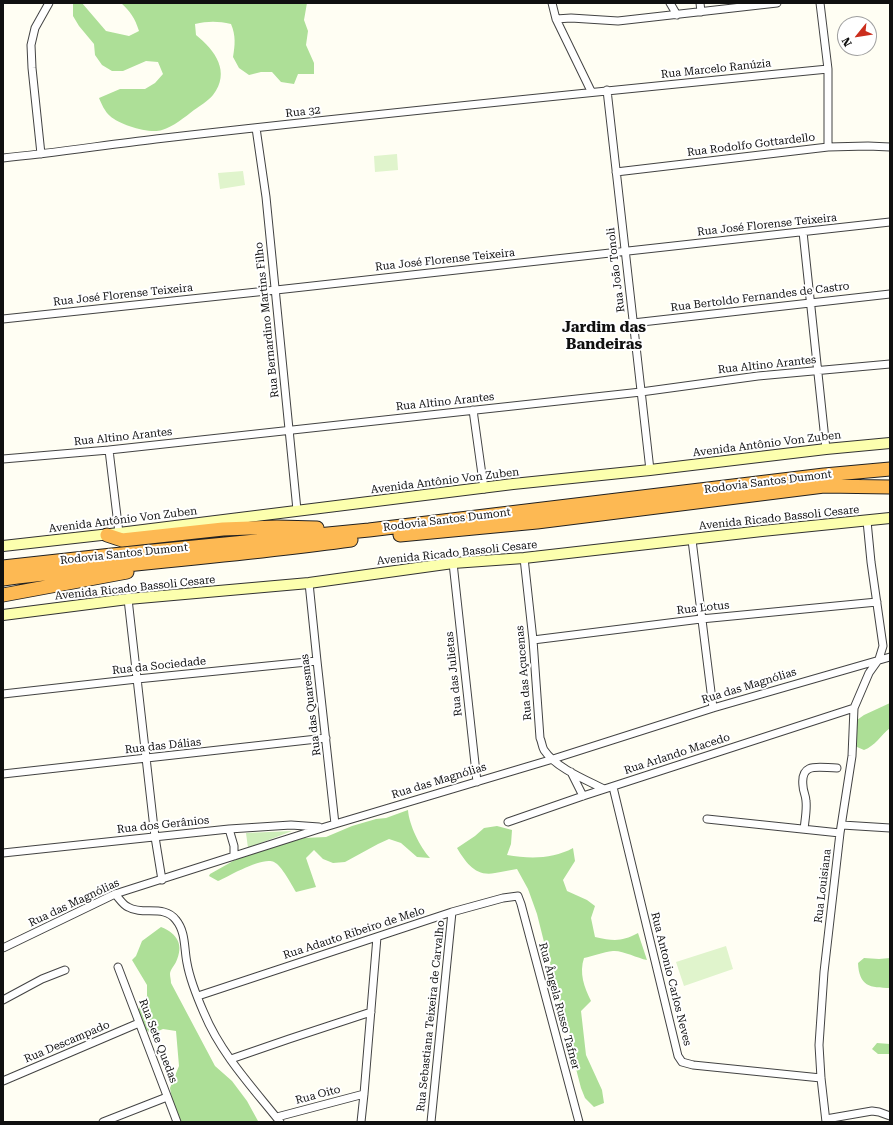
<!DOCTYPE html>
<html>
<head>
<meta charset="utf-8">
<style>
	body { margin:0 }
	#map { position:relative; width:893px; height:1125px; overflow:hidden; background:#fffef3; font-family:"Roboto Serif",serif }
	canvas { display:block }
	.frame { position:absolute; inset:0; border:4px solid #101010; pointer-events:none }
	.north { position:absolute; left:837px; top:16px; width:40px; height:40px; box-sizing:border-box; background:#fff; border:1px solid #9f9f9f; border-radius:50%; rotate:240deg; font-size:11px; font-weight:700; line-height:16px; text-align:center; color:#101010 }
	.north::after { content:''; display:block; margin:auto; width:14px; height:18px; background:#cb2e1d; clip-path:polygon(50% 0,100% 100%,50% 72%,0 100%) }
</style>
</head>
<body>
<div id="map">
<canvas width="893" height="1125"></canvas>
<div class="frame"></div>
<div class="north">N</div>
</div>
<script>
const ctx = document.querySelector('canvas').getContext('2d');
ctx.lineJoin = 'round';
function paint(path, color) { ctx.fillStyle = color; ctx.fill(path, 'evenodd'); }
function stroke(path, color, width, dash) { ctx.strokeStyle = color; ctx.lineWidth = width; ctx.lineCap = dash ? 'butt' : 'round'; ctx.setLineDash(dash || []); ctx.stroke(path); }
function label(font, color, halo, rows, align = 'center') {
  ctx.font = font + ' "Roboto Serif",serif'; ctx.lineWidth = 4; ctx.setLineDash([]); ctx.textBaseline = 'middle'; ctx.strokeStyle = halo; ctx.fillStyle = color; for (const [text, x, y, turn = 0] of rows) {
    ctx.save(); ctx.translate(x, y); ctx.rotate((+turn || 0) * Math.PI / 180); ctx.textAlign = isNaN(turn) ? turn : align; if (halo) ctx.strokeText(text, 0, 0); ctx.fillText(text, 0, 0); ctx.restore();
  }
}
const green = new Path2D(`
	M292,831L248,848L246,833Z`);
const forest = new Path2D(`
	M73,3H82L106,31L129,36L139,31C135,18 130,11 121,3H307L304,20L308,31L306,45L314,63V74H298L294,84L281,82L272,72H261L249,75L239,68L233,57C235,45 236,36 231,24C218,21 208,21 195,24L196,35C215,50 231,72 213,95C208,101 200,106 194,110C185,117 173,127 162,130C149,134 120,125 110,116C105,112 101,103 99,98L120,89H145L155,83L163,74L158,62L146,61L123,71H112L102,65L95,55L94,44L79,26L73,16Z
	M890,703V728C881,735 875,746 864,750L857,747L852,736L857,720L864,715Z
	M408,810C409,825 420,847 430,858L417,857L401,843L389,839L378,844L345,862L333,863L323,859L314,850L306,858L316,887L296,892C291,884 282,866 274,862C263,856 229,876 218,881L209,876L210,874L242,856L304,838L326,837L352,826L376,819L386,818Z
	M497,826L512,830L511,844L507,855C530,859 553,859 573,848L575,861L563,880L567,891L587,900L595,906L591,918L595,937C614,941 621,942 638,933L647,960C637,958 622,950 613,951C603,952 593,956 584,958C579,973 584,987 591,1001L581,1011L586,1055L602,1090L604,1103L594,1107L585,1098L581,1088L575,1065L569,1030L560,1007L559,994L551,972L550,961L546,950L537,914L528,889L517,869C509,870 503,872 495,873C476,877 466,863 457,848L475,836L484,828Z
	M161,927C178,934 184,945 176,962C174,966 170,970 170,974C170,977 171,980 171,983L215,1066L232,1081L247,1101L258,1121L257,1122H181L174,1110L170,1088L179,1066L176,1031L163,1029L151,1034L143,1027L137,1017L140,1005L147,996V985L132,960L136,956L142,941Z
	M864,958L879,959L890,958V988C870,988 859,986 858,963Z
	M877,1043L890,1044V1054H878L872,1049Z`);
const pitch = new Path2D(`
	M397,154L398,170L375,172L374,156Z
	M243,171L245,185L220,189L218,173Z
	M726,946L733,969L684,986L676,962Z`);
const street = new Path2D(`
	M552,3L556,19L591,91
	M670,3L677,15
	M700,3L701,12
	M820,3L828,69V147
	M556,19L571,18L618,21L777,3
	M607,90L650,470
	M256,128L266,197L297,510
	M41,154L32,68L31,45L35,28L49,3
	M3,158C54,153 105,145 156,139C380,113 604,91 828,69
	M616,172L828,147L868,146L890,147
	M803,232L826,449
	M3,319L276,290L890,222
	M633,323L890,294
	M473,410L484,489
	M109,450L119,533
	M3,459L109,450L641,392L758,376L890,364
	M692,540L713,708
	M524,558L533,640L540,738C542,742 542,747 544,750C556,768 586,780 604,789
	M453,563L477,782
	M309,583L317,661L335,824
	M128,599L155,837L162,880
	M533,640L701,619L877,602
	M3,694L137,679L317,661
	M571,772L583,796
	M3,774L326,738
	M613,787L678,1056L682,1062L693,1065L821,1078
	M707,819L840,833
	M508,822L583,796L854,708
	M842,825L890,828
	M229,829L234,846V856
	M804,829C805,820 807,810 806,801C806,796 803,791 803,786C800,761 820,768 837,768
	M3,853L229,829L291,825L319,827
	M115,894C119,898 123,905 128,907C143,916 164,904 176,920C186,932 184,949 187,963C190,980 197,997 204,1013C221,1054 253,1088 280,1122
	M3,948L115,894L325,827L553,759L713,708L890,657
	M118,967L177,1122
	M198,996L452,912L503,898L518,896L521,904L579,1122
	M3,1000L42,979L65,970
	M231,1059L289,1039L371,1012
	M3,1081L139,1023
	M277,1117L364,1094
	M826,1119L872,1111L879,1112L890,1116
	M103,1122L167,1097
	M361,1122L364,1094L377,937
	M431,1122L452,912
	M826,1122L821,1078L819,1045L824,972L840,833L852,756L854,708L869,673L879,659L883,646L871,562L867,521`);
const secondary = new Path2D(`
	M3,546L119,533L513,484L650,470L826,449L890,443
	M3,615L128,599L309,583L453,563L524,558L762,531L890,518`);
const highway = new Path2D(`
	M107,535L122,540L223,529L277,527L317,528
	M400,535L537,522L824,486L890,487
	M3,567L112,555L369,530L824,475L890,469
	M3,579C119,564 235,556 351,540
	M3,595L127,572`);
const streetNames = [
	["Rua Marcelo Ranúzia",716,69,-6],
	["Rua 32",303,112,-6],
	["Rua Rodolfo Gottardello",751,145,-7],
	["Rua José Florense Teixeira",767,225,-6],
	["Rua José Florense Teixeira",445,260,-6],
	["Rua João Tonoli",616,270,-97],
	["Rua José Florense Teixeira",123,295,-6],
	["Rua Bertoldo Fernandes de Castro",760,297,-7],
	["Rua Bernardino Martins Filho",267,320,-96],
	["Rua Altino Arantes",767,365,-6],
	["Rua Altino Arantes",445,402,-6],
	["Rua Altino Arantes",123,437,-6],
	["Avenida Antônio Von Zuben",767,444,-7],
	["Avenida Antônio Von Zuben",445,481,-7],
	["Rodovia Santos Dumont",768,482,-7],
	["Avenida Ricado Bassoli Cesare",779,518,-6],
	["Avenida Antônio Von Zuben",123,520,-7],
	["Rodovia Santos Dumont",447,520,-7],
	["Avenida Ricado Bassoli Cesare",457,553,-6],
	["Rodovia Santos Dumont",124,554,-6],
	["Avenida Ricado Bassoli Cesare",135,588,-6],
	["Rua Lotus",703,608,-6],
	["Rua da Sociedade",159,666,-6],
	["Rua das Açucenas",524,673,-95],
	["Rua das Julietas",454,674,-96],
	["Rua das Magnólias",749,686,-17],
	["Rua das Quaresmas",311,705,-97],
	["Rua das Dálias",163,746,-6],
	["Rua Arlando Macedo",677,754,-18],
	["Rua das Magnólias",439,781,-17],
	["Rua dos Gerânios",163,825,-6],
	["Rua Louisiana",823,886,-83],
	["Rua das Magnólias",74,903,-25],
	["Rua Adauto Ribeiro de Melo",354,933,-18],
	["Rua Antonio Carlos Neves",671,979,76],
	["Rua Ângela Russo Tafner",559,1006,75],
	["Rua Sebastiana Teixeira de Carvalho",431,1016,-84],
	["Rua Sete Quedas",158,1041,69],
	["Rua Descampado",67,1042,-23],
	["Rua Oito",318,1095,-15]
];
const districtNames = [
	["Jardim das",604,328],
	["Bandeiras",604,345]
];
paint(green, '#cdedb9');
paint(forest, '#addf97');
paint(pitch, '#e0f4cc');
stroke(street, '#434343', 9);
stroke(secondary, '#323232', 12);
stroke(highway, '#212121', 15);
stroke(street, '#fff', 7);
stroke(secondary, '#fcffae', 10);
stroke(highway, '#fdb953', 13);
label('11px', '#101010', '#fff', streetNames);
label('bold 15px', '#101010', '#fff', districtNames);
</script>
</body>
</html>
